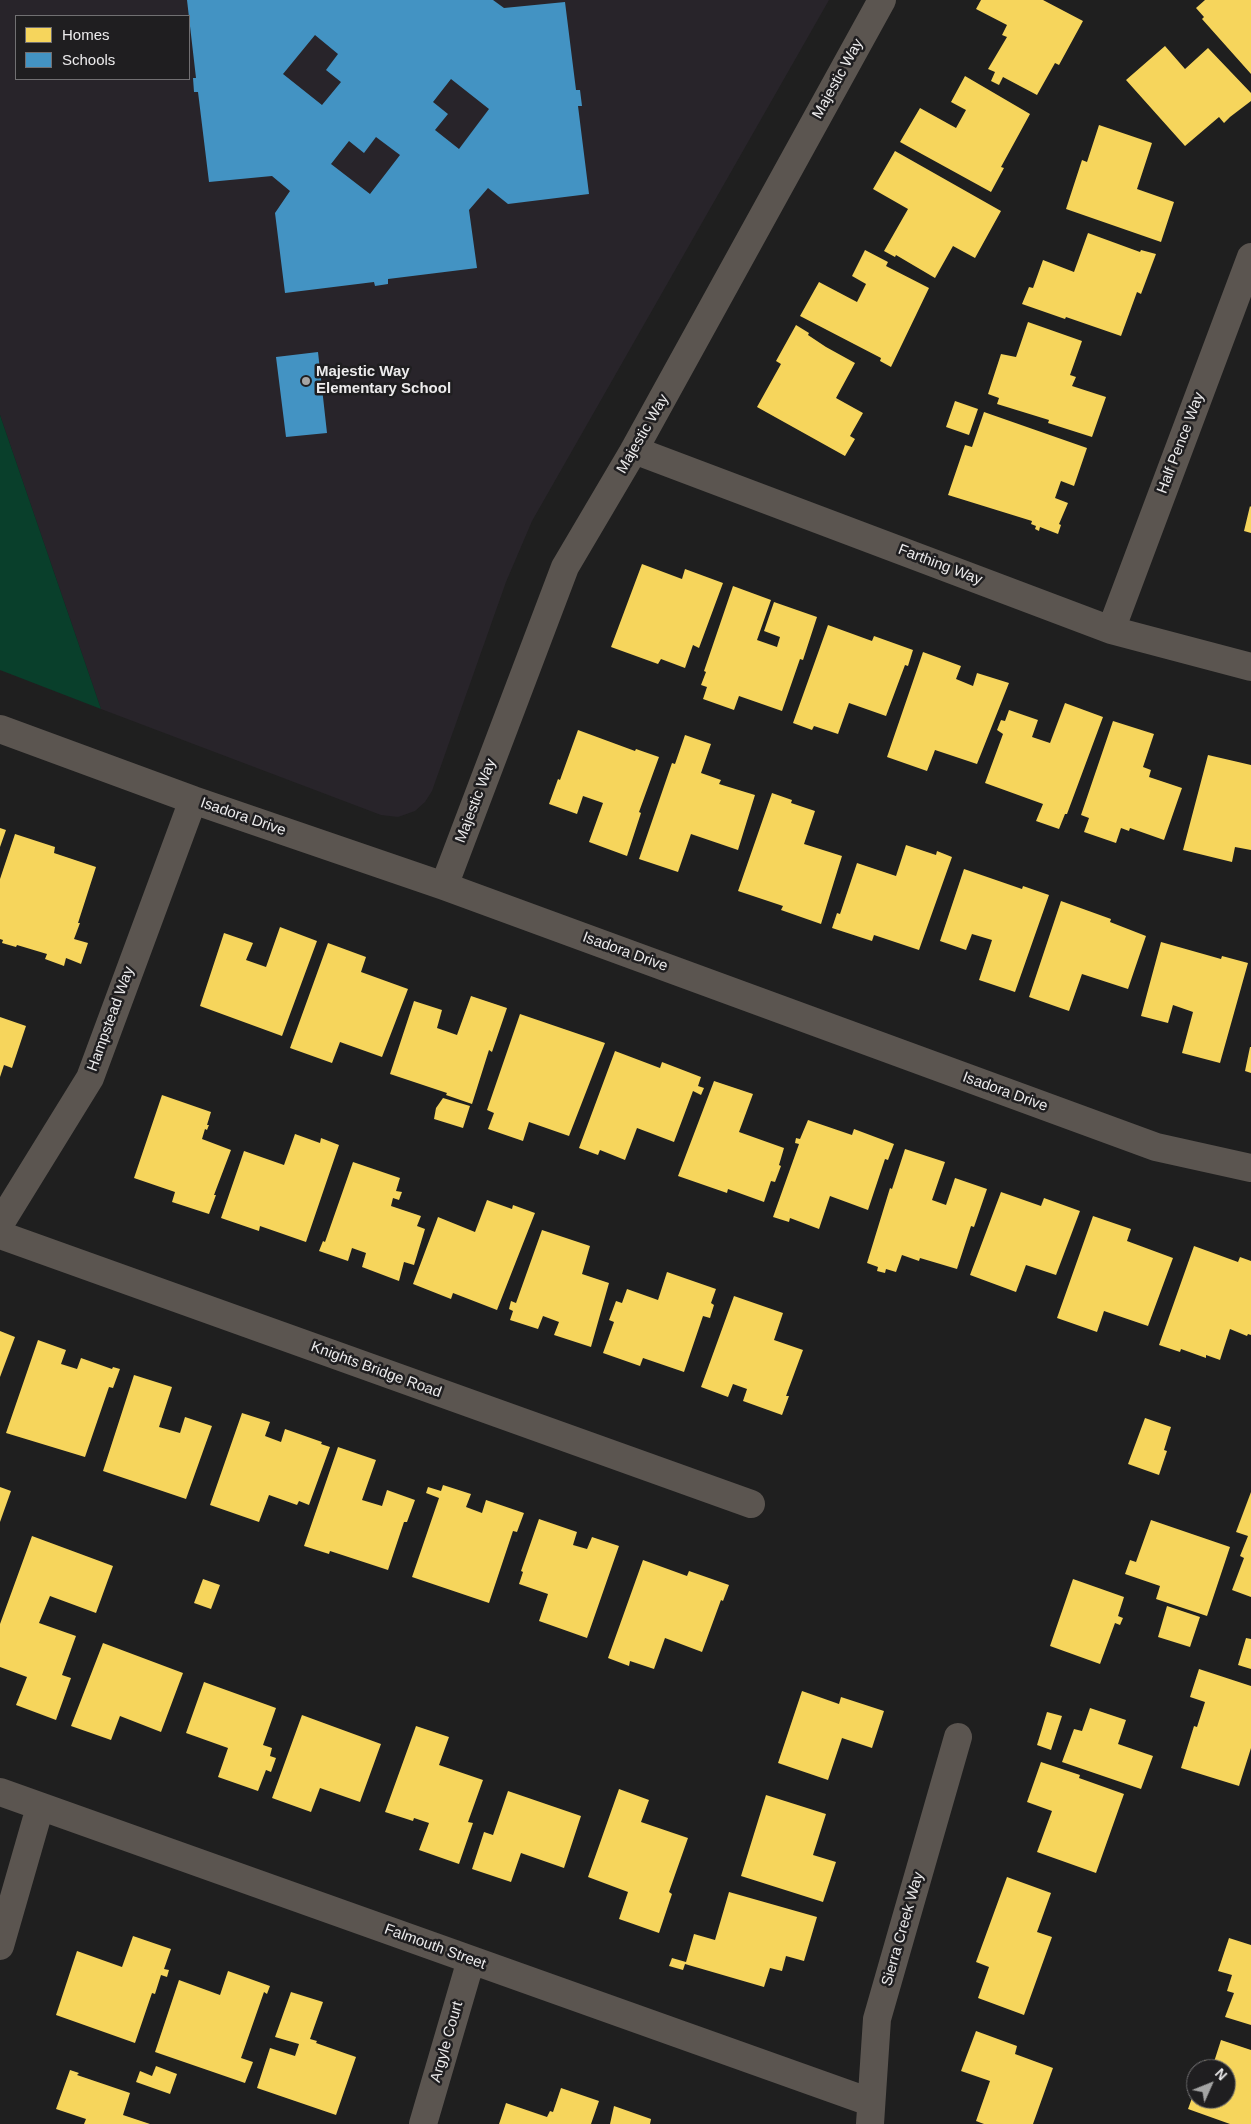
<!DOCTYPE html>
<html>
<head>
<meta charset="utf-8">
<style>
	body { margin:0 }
	#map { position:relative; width:1251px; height:2124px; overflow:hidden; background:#1f1f1f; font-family:Arial,sans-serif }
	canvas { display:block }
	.legend { position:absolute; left:15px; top:15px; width:175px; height:65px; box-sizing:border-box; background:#1f1e20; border:1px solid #717072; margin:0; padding:6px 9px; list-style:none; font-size:15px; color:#ecebec }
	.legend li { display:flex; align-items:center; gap:10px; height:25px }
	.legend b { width:25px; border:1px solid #717072 }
	.north { position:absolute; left:1186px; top:2059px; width:50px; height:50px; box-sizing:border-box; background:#1f1e20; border:1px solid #717072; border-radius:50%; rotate:46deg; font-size:14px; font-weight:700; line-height:20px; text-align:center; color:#ecebec }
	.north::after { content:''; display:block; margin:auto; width:18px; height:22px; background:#a4a4a4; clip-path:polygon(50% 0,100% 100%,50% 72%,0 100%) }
</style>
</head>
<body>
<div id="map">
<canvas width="1251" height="2124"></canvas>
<ul class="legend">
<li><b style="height:14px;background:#f6d55c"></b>Homes</li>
<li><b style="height:14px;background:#4393c3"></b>Schools</li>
</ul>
<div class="north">N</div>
</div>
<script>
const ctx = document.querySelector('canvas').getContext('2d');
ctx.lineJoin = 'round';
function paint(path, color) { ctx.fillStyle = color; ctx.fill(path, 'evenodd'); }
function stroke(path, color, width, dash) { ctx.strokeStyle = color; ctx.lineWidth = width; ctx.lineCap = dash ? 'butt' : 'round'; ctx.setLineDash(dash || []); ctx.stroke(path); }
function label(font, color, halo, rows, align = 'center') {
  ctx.font = font + ' Arial,sans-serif'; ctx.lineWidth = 5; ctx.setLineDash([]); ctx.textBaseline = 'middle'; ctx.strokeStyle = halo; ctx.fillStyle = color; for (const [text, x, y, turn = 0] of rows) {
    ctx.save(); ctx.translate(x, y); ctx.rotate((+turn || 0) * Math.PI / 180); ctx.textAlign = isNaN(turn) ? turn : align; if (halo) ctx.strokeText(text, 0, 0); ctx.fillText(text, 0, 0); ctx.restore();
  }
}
const built = new Path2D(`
	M0,0H829L532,521L506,582L432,791L425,802L415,811L398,817L381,815L101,709L0,415ZM16,16H189V79H16Z`);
const green = new Path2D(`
	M0,415L101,709L0,670Z`);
const homes = new Path2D(`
	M981,0H1043L1083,21L1059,65L1055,63L1037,95L1003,77L999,85L991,81L995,72L988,69L1007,37L1002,35L1007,25L976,9Z
	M1205,0H1251V74L1202,19L1204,17L1196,8Z
	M1165,46L1185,69L1208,48L1251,93V101L1230,117L1224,123L1219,117L1185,146L1126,80Z
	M965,76L1030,114L1001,167L1004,168L991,192L900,142L920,108L956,128L966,110L951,102Z
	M1099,125L1152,143L1137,189L1174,202L1161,242L1066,209L1082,160L1087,162Z
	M895,151L1001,211L975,258L953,246L935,278L896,255L895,257L884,251L908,209L873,189Z
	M1088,233L1140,252L1141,250L1156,254L1141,294L1137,292L1121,336L1066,317L1065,319L1022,304L1029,287L1033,288L1043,260L1074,272Z
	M865,250L888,262L886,266L929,288L891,367L880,361L881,358L800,316L819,282L857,302L866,284L852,276Z
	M1028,322L1082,341L1070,375L1076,377L1072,386L1106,397L1092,437L1048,423L1049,420L997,404L999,398L988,394L1001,354L1016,357Z
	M796,325L809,333L808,335L826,347L855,363L836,398L863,413L850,436L855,439L845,456L757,407L781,364L776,361Z
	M955,401L978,409L969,435L946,427Z
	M984,412L1087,448L1074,486L1061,481L1055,498L1068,503L1059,524L1061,525L1058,534L1040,527L1039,531L1035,529L1036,526L1031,524L1032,521L948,495L965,445L972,447Z
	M1250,506L1251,507V533L1244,531Z
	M642,564L682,579L685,569L723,583L699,648L693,645L685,668L661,659L658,664L611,647Z
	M733,586L771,600L757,640L777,647L780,637L764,631L774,602L817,617L803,660L800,659L782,711L739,696L734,710L703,699L707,687L701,685L706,672L704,671Z
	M828,625L872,641L874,636L913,650L908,666L905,665L886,716L849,703L838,734L814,726L812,730L793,723Z
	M923,652L961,666L956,679L973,686L977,673L1009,683L977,764L935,750L927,771L887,757Z
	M1065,703L1103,717L1067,814H1065L1059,829L1036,821L1043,804L985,783L1003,734L997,730L1001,720L1005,721L1009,710L1038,720L1032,737L1050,743Z
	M1113,721L1154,734L1143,767L1151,770L1149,777L1182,788L1164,840L1130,828L1129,831L1121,828L1116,843L1084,832L1089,818L1081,815Z
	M578,730L635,751L636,749L659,757L639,812L641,813L627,856L589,842L603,803L583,796L577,814L549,804L558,779L560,780Z
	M685,735L711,744L701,773L721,780L719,784L755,795L738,850L691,834L678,872L639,859L672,763L675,764Z
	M1208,755L1251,765V850L1235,847L1232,862L1183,850Z
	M772,793L792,800L791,803L815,811L804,844L842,856L821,924L781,910L783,906L738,891Z
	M0,828L6,830L0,847Z
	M15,834L55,847L54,853L96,867L78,923H80L74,939L88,943L81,964L66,958L64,966L45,959L47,954L17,945L16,947L2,943L3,940L0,939V879Z
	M906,845L936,855L937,851L952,857L919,950L874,935L872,941L832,928L837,913L840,914L857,863L896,876Z
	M964,869L1022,889L1023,886L1049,895L1015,992L979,980L992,940L972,934L966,950L940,941Z
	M1061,901L1111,919L1110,922L1146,936L1128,989L1082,974L1069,1011L1029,997Z
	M280,927L317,941L282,1036L200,1006L224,933L253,943L246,960L266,967Z
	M1161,942L1221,959L1222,956L1248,963L1220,1063L1182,1053L1193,1012L1173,1005L1168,1023L1141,1016Z
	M328,943L366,957L361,972L408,989L382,1057L340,1042L332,1063L290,1048Z
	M471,996L507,1008L492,1052L489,1050L472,1104L446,1095L447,1093L390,1074L414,1001L442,1010L437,1028L457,1035Z
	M520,1014L605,1043L569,1136L529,1122L523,1141L488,1129L494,1113L487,1110Z
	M0,1017L26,1026L12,1068L4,1065L0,1077Z
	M1250,1047H1251V1073L1245,1071Z
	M615,1051L660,1068L662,1062L701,1077L698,1086L704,1088L701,1095L693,1091L674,1142L637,1128L625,1160L600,1150L598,1155L579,1148Z
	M714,1081L753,1094L739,1132L784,1148L779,1165L781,1166L775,1182L771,1181L764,1202L728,1189L727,1193L678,1176Z
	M162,1095L211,1112L207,1125H209L207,1130L205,1129L202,1139L231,1150L214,1195H216L209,1214L172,1202L175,1192L134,1178Z
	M443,1098L470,1106L463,1128L434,1119L436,1108Z
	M808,1120L852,1135L854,1129L894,1144L888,1160L885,1159L868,1210L830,1196L819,1229L790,1218L789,1222L773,1217L799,1144L795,1143L796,1138L800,1139Z
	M295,1134L320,1143L321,1138L339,1145L306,1242L260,1226L259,1231L221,1218L244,1151L284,1165Z
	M905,1149L945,1162L932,1200L946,1205L955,1178L987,1189L974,1227L971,1226L957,1269L920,1258L919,1261L902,1255L896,1272L886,1269L885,1273L877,1271L878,1267L867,1263L890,1188L892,1189Z
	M353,1162L400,1178L396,1191L402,1192L399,1200L393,1198L391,1206L421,1216L417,1226L425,1229L414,1265L404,1262L399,1281L362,1267L366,1253L352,1248L348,1261L319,1251L323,1241L325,1242Z
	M1001,1192L1041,1206L1044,1198L1080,1211L1056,1275L1026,1265L1016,1292L970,1275Z
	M487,1200L512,1209L513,1205L535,1213L497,1310L453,1293L451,1299L413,1284L438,1217L475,1232Z
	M1093,1216L1131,1229L1127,1241L1173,1258L1148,1326L1104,1311L1097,1332L1057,1318Z
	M542,1230L590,1246L582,1274L609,1283L591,1347L554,1335L559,1322L543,1316L538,1329L510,1320L513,1311L509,1309L511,1301L516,1303Z
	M1194,1246L1238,1262L1240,1257L1251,1261V1335L1248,1334L1247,1336L1230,1329L1220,1360L1206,1355V1358L1181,1349L1180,1352L1159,1345Z
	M667,1272L716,1289L711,1303L714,1305L710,1318L703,1316L684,1372L643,1358L640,1366L603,1353L614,1322L609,1320L616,1301L622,1303L627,1289L658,1300Z
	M734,1296L783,1313L774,1340L803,1350L786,1396H789L782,1415L743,1401L747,1389L733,1384L728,1397L701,1387Z
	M0,1331L15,1337L0,1377Z
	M38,1340L66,1350L61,1364L77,1369L81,1358L112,1369L113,1367L120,1369L113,1388L109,1387L85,1457L6,1433Z
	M134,1375L172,1387L159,1427L180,1433L185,1417L212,1426L186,1499L103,1471Z
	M242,1413L270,1422L265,1436L281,1442L285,1429L322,1442L321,1444L330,1447L309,1505L299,1501L297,1505L269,1495L259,1522L210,1505Z
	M1145,1418L1171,1427L1164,1450L1167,1451L1159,1475L1128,1464Z
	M338,1447L376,1460L362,1500L382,1506L387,1490L415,1500L407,1522H404L388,1570L330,1551L329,1554L304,1546Z
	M443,1485L471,1494L466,1507L482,1513L486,1500L524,1513L517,1532L513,1531L489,1603L412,1577L439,1498L426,1493L428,1487L441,1491Z
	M0,1487L11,1491L0,1522Z
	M1251,1492V1597L1232,1590L1244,1558L1240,1556L1248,1536L1236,1532Z
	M539,1519L577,1532L573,1545L587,1549L592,1537L619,1546L587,1638L539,1621L548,1594L519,1584L523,1572L521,1571Z
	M1151,1520L1230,1547L1207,1616L1156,1599L1160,1586L1125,1574L1130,1560L1136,1562Z
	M32,1536L113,1566L96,1613L50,1596L39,1623L76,1636L62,1675L71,1678L56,1720L16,1705L27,1677L0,1667V1624Z
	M643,1560L687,1576L689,1571L729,1585L723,1601L721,1600L702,1652L665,1638L654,1669L630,1661L629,1666L608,1658Z
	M203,1579L220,1585L211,1609L194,1603Z
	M1073,1579L1124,1597L1118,1616L1123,1618L1120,1625L1115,1623L1100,1664L1050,1646Z
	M1167,1606L1200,1617L1190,1647L1158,1637Z
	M1246,1638L1251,1639V1669L1238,1665Z
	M103,1643L183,1673L161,1732L120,1716L111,1740L71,1726Z
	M1199,1669L1251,1686V1748L1239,1786L1181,1768L1194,1726L1197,1727L1205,1702L1190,1697Z
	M204,1682L276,1708L263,1745L272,1748L270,1756L276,1758L271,1772L266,1770L258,1791L218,1777L228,1748L186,1733Z
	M802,1691L839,1704L841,1697L884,1711L872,1748L842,1738L828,1780L778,1763Z
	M1090,1708L1126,1720L1118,1744L1153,1756L1141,1789L1062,1762L1074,1729L1082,1731Z
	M1047,1712L1062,1716L1051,1750L1037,1745Z
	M302,1715L381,1744L360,1802L320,1788L311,1812L272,1798Z
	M416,1726L449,1737L439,1765L483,1780L468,1822L473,1823L459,1864L419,1850L429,1823L414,1818L413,1821L385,1812Z
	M1041,1762L1080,1775L1079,1778L1124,1794L1096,1873L1037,1852L1052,1811L1027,1802Z
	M619,1789L649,1800L641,1822L688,1838L669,1892L672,1894L659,1933L619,1919L628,1892L588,1877Z
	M508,1791L581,1816L564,1868L521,1853L511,1882L472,1869L484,1832L493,1835Z
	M766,1795L826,1814L813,1855L836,1862L823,1902L741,1876Z
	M1007,1877L1051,1893L1037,1932L1052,1937L1024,2015L978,1998L989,1967L976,1962Z
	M729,1892L817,1917L804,1961L786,1956L782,1971L770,1968L764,1987L685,1964L683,1970L669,1966L672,1958L686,1962L694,1934L715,1940Z
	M133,1936L171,1949L164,1969L169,1970L167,1977L161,1975L155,1994L152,1993L135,2043L56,2015L77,1951L122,1967Z
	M1229,1938L1251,1945V2025L1225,2017L1234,1993L1227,1991L1232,1975L1218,1971Z
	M228,1971L270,1986L267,1994L264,1992L241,2058L253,2062L245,2083L155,2052L179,1980L220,1995Z
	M291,1992L323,2002L310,2039L317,2041L316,2043L356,2057L336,2115L257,2088L270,2048L295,2056L299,2044L275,2037Z
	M976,2031L1017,2046L1015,2054L1053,2068L1033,2124H984L976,2121L990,2081L961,2071Z
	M1221,2040L1251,2050V2124H1230L1188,2109L1196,2087V2099H1226V2069H1202L1205,2060L1214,2062Z
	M156,2066L177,2074L170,2094L136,2082L140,2071L152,2076Z
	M70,2070L79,2073L77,2075L130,2093L123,2115L150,2124H84L86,2119L56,2109Z
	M561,2088L599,2101L591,2124H499L506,2103L547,2117L550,2111L553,2112Z
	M614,2106L651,2119L650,2124H610Z`);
const schools = new Path2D(`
	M187,0H493L504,8L565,2L576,90H580L582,106H578L589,194L508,204L488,188L469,210L477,268L388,279V284L375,286L374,282L285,293L275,213L290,191L272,176L209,182L198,92H194L193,78H196ZM315,35L338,54L326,70L341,82L322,105L283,74ZM451,79L489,109L459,149L435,130L448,114L433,102ZM376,137L400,155L370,194L331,164L349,141L364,153Z
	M318,352L327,433L286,437L276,357Z`);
const street = new Path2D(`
	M634,450L1111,630L1251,667
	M1111,630L1251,257
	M0,729L193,800L444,886L1156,1147L1251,1168
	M444,886L565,567L634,450L882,0
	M0,1224L90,1078L193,800
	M0,1235L751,1504
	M0,1792L870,2102
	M0,1946L40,1807
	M423,2124L471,1960
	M870,2124L877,2019L958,1737`);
const markers = [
	[306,381,5,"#a4a4a4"]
];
const streetNames = [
	["Majestic Way",838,79,-61],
	["Majestic Way",643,434,-60],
	["Half Pence Way",1181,443,-69],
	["Farthing Way",940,565,21],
	["Majestic Way",476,801,-69],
	["Isadora Drive",243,817,19],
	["Isadora Drive",625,952,20],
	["Hampstead Way",111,1019,-70],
	["Isadora Drive",1005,1092,20],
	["Knights Bridge Road",376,1370,20],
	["Sierra Creek Way",903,1929,-74],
	["Falmouth Street",435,1947,20],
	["Argyle Court",447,2042,-74]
];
const poiNames = [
	["Majestic Way",316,372],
	["Elementary School",316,389]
];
paint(built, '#28242a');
paint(green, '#093f2b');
paint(homes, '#f6d55c');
paint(schools, '#4393c3');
stroke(street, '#5b5550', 28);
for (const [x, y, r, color] of markers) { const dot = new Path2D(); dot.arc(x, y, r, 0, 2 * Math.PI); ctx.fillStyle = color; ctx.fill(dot); stroke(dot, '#1f1e20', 2); }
label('15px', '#ecebec', '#1f1e20', streetNames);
label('bold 15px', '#ecebec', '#1f1e20', poiNames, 'left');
</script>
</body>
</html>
